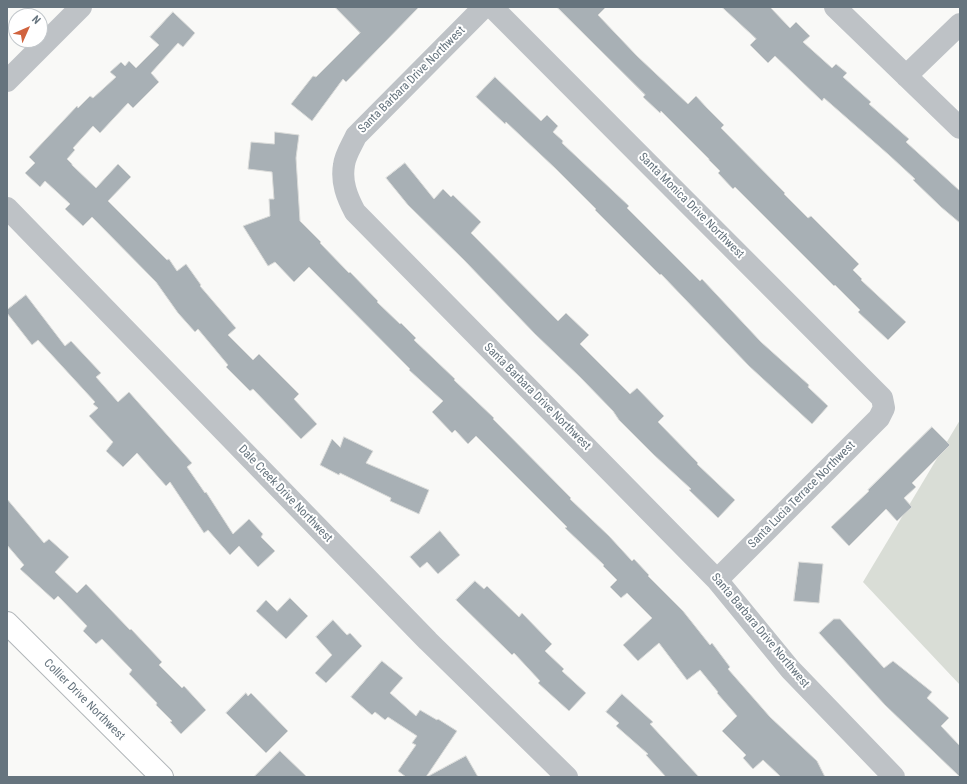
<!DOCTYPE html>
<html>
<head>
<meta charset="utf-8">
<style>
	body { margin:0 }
	#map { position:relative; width:967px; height:784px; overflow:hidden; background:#f9f9f7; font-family:"Roboto Condensed",sans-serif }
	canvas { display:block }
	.frame { position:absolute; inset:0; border:8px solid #66747e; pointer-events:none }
	.north { position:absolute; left:8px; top:8px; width:40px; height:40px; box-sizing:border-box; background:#fff; border:1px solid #c2c7cb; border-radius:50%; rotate:45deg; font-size:11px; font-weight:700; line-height:16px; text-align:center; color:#66747e }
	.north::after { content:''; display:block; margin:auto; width:14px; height:18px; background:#d1633e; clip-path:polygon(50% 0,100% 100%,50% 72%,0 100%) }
</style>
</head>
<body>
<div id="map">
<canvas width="967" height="784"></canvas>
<div class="frame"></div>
<div class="north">N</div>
</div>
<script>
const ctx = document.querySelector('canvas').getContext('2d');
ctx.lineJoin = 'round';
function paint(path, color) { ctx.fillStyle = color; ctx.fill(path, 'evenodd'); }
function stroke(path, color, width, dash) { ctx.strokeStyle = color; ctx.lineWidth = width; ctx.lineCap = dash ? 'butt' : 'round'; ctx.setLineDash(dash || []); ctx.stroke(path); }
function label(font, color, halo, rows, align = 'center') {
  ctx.font = font + ' "Roboto Condensed",sans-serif'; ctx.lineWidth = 4; ctx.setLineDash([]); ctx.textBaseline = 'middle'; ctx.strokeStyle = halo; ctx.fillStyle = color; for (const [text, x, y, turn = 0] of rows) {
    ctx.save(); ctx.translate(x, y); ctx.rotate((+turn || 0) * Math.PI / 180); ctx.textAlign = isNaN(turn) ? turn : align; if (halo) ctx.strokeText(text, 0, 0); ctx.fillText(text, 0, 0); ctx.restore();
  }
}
const green = new Path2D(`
	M960,420V685L863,582Z`);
const building = new Path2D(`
	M335,7H419L346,82L343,79L312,121L291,104L313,76L316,77L360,33Z
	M557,7H606L598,15L637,56L688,104L696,96L707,108L724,125L721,128L785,193L784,194L808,218L811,216L859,264L853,270L862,279L861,280L906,322L888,340L858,312L860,310L835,285L834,286L735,187L733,189L718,173L720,171L709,160V159L661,111L660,113L643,97L645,95Z
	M722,7H770L790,28L796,22L810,36L803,42L832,68L836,64L847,73L843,77L871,102L869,104L909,139L906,142L960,191V223L941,207L913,180L915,179L889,155L824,98L822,101L775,56L768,63L750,45L756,39Z
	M173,12L195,33L183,47L178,43L151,73L159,82L133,108L128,103L100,133L93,126L73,148L75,150L67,159L72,164V165L96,188L118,164L131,177L108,201L167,260L169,259L177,271L186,264L201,285L200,286L236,328L228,335L253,360L259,354L299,394L294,399L317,424L301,439L253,389L250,391L226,367L228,365L198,329L195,332L178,313L156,282L92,217L83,226L65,209L70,204L45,181L40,187L25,173L35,163L29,157L77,106L78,108L90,96L93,98L116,77L110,72L121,62L125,66L129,61L136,68L159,45L150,37Z
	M495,77L541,121L547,115L558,126L553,132L563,141L562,143L629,206L627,208L700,281L702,279L761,342L809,385L808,387L828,406L812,424L749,366L661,274L660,275L595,210L596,209L556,169L506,122L505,124L476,97Z
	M275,132L299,135L296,158L300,221L321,242L320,243L349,273L350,272L378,301L377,302L400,324L401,323L416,338L414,340L455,379L454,380L494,418L493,419L571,498L570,499L609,536L632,561L634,559L649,575L648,576L683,611L710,645L712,643L730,667L728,669L770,717L817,761L825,777H781L763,760L753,769L743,758L746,755L722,731L737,716L717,693L718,692L700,670L687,680L659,643L638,661L623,645L652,618L627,593L621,598L610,587L617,580L603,566L604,565L565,528L567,527L476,436L468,444L455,430L452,433L432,412L443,401L409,370L410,369L309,267L294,282L275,262L268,266L243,226L270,216L269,199H274L272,172L248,169L251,142L274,144Z
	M405,163L434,199L443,189L451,197L453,195L481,222L471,233L558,321L566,313L589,335L580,344L630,394L637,388L664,416L658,422L698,463L697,464L735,500L718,518L689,490L691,489L654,455L619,420L613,411L580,377L535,334L464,260L408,205L386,178Z
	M26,295L65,346L71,341L101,373L96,377L118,402L129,392L192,463L187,467L205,493L206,492L233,534L249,519L263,534L261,537L275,551L258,567L239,546L230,555L208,530L204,533L170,482L166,486L137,453L123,467L106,451L113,442L89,416L98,408L93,404L95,402L38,340L32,345L7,313V310Z
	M932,427L950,445L912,483L916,487L904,498L912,507L897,521L886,509L849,546L831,527L869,491L868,490Z
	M344,437L373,451L366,463L429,490L419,514L390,501L391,498L340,473L339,475L320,465L332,439L340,447Z
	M7,499L44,543L49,539L69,557L55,572L77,593L86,584L130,630L131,629L162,662L159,665L182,688L184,686L206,710L181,734L170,722L172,721L156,705L157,703L129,674L132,670L102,639L96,644L83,631L87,626L58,596L54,600L20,569L24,565L7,545Z
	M440,531L460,555L438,574L427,562L420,568L410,557Z
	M799,562L823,564L819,603L794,601Z
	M475,581L484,589L487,586L519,617L522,613L552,644L545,651L564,669L562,671L586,693L569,711L538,683L540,681L514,653L512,655L456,600Z
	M290,598L308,616L286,639L256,611L266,600L277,611Z
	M834,619H840L884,668L893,661L932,692L927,698L949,718L941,726L960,746V777L885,705L819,633Z
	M333,620L347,635L350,633L362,646L326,683L315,673L332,655L316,637Z
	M382,661L403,678L390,693L416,716L420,710L437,720L438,719L457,731L426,777H406L398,771L416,745L412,743L417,736L388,717L385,720L375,712L372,715L351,697Z
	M246,693L248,696L251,693L288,731L266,753L226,713Z
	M622,694L653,722L650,724L699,777H666L646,755L648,754L616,726L619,723L606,712Z
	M280,751L307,777H254Z
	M466,756L478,777H427Z`);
const minor = new Path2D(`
	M484,7L356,136C352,145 345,155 344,165C341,182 347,197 355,212L717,580L790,669L894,777
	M492,7L882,398L884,408L879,418L717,580
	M835,7L960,128
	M906,76L960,24
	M7,81L81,7
	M7,208L428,641L567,777`);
const major = new Path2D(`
	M7,623L162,777`);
const streetNames = [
	["Santa Barbara Drive Northwest",412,80,-45],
	["Santa Monica Drive Northwest",691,206,45],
	["Santa Barbara Drive Northwest",537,397,45],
	["Dale Creek Drive Northwest",285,494,46],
	["Santa Lucia Terrace Northwest",802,495,-45],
	["Santa Barbara Drive Northwest",760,631,50],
	["Collier Drive Northwest",84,700,45]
];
paint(green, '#d9ddd6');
paint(building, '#a8b0b5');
stroke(building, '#dadbd9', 1);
stroke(major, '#b2b7ba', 24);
stroke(minor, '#bec2c6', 22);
stroke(major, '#fff', 22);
label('12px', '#66747e', '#fff', streetNames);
</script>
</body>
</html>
